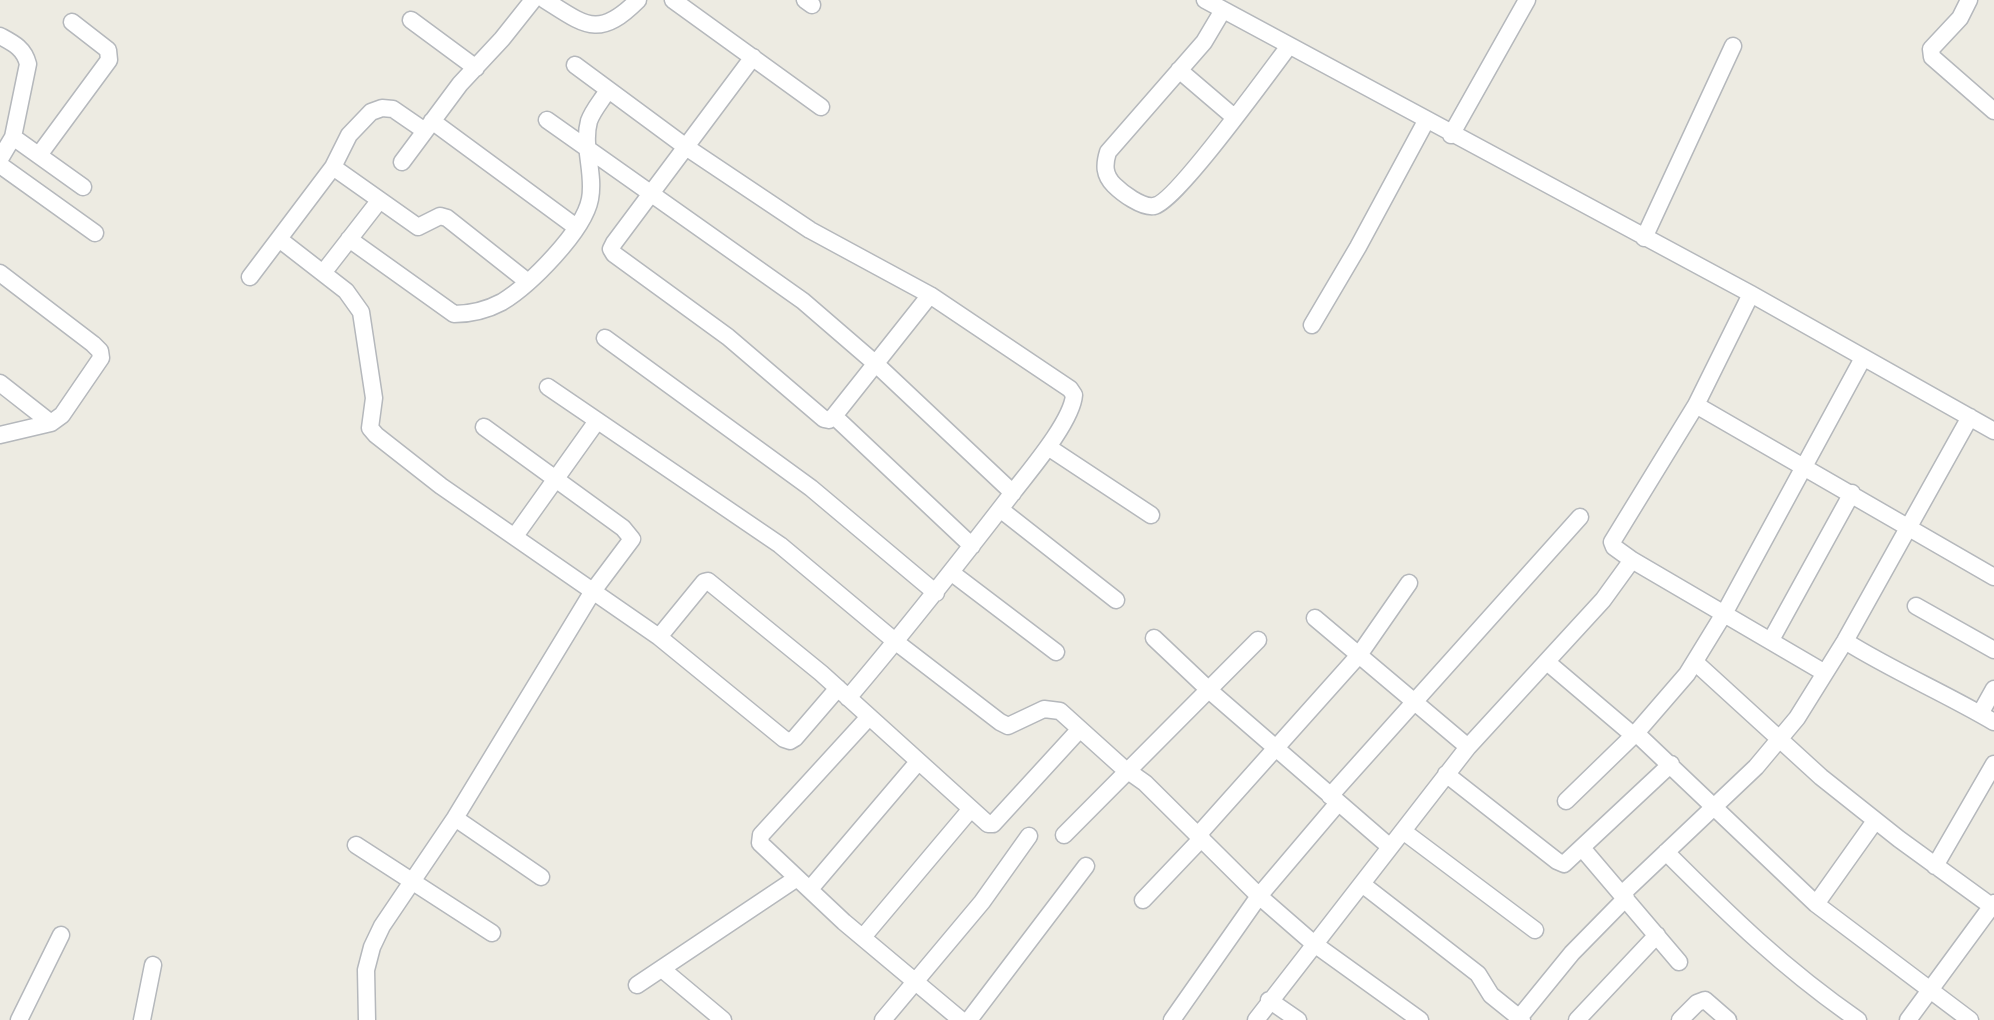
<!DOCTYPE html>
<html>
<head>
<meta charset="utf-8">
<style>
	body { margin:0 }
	canvas { display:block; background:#edebe2 }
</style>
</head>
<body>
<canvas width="1994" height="1020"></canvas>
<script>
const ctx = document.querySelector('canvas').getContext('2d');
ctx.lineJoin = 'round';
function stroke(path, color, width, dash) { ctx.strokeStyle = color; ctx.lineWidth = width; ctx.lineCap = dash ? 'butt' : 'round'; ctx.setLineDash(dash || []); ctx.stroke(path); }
const street = new Path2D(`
	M545,0C586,26 599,39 638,0
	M673,0L821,107
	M805,0L812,5
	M1205,0L1751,294L1994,431
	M1969,0L1960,18L1931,49L1932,57L1994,111
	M1223,10L1204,42L1108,152C1104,165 1104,175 1114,185C1122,193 1142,208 1154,206C1175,203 1270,71 1289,46
	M411,20L476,68
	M0,36C13,43 24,48 28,64L13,137L0,159
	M753,57L614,243L611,249L614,254L728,337L824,419L829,420L834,416L930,295
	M575,65L686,147L810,230L930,295L1070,389L1074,395C1072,421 1031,469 1014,491C960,561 906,630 848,698
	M1179,70L1234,117
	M547,120L803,301L876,364L1013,493
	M432,121L576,227
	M1451,135L1527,0
	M13,137L83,187
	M39,155L109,60L108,50L72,22
	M402,162L460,84L502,39L533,0
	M0,165L95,233
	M333,167L418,227L440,216L447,218L528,282
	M1644,238L1733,46
	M279,239L346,291L361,312L374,398L370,428L376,435L441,486L659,637L784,739L790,741L795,738L838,688
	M349,239L454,314C470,314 487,310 502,302C530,285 584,231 590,199C595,173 582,147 589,121C593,110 602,100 608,90
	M0,273L93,344L100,351L101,358L62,415L51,423L0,435
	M323,273L379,201
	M250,277L333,167L349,135L371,112L382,108L393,109L425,131
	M1751,294L1696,405L1612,542L1614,547L1632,560L1825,673
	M1312,325L1358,247L1426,121
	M605,338L811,488L936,593
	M0,383L51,423
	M548,387L780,545L896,642L1000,722L1008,726L1044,709L1060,711L1121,766L1145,783L1259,896L1313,943L1420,1020
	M1696,405L1994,577
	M834,416L972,546
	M1048,447L1151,515
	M1000,509L1116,600
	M515,536L597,421
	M952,573L1056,652
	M1916,606L1994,650
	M1315,618L1468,747
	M659,637L704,582L708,581L821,673L988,824H993L1080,729
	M1154,638L1210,691L1390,847
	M1771,640L1852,493
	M1845,641C1893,671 1945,693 1994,722
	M1547,662L1633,735
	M1695,662L1821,777L1899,839L1994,908
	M1980,714L1994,689
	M868,718L761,835L760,843L844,922L961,1020
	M1636,733L1816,904L1970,1020
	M1446,774L1557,861L1564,864L1671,764
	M1330,796L1580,517
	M1566,801L1636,733L1687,674L1725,612L1863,358
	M455,818L541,877
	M1403,831L1535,930
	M1199,834L1359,655L1409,583
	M1064,835L1258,640
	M356,845L492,933
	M1582,848L1679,962
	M1666,852C1729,915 1784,969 1858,1020
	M1935,866L1994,764
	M1362,884L1478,974L1491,995L1522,1020
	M810,889L918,762
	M1622,894L1756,767L1797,718L1845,641L1970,417
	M1143,900L1202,838
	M1816,904L1875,821
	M863,937L970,810
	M662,969L723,1020
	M637,985L797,878
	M1269,1000L1298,1020
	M1519,1018L1572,953L1626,898
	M19,1020L61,935
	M142,1020L153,965
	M367,1020L366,970L372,947L382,926L455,818L593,591L632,539L623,528L484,427
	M883,1020L982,902L1029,836
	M969,1020L1086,866
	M1172,1020L1259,896L1338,803
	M1256,1020L1468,747L1603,600L1632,560
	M1577,1020L1657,935
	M1680,1020L1697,1003L1705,1000L1728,1020
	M1908,1020L1994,903`);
stroke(street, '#b5b8bc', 19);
stroke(street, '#fff', 16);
</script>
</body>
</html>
